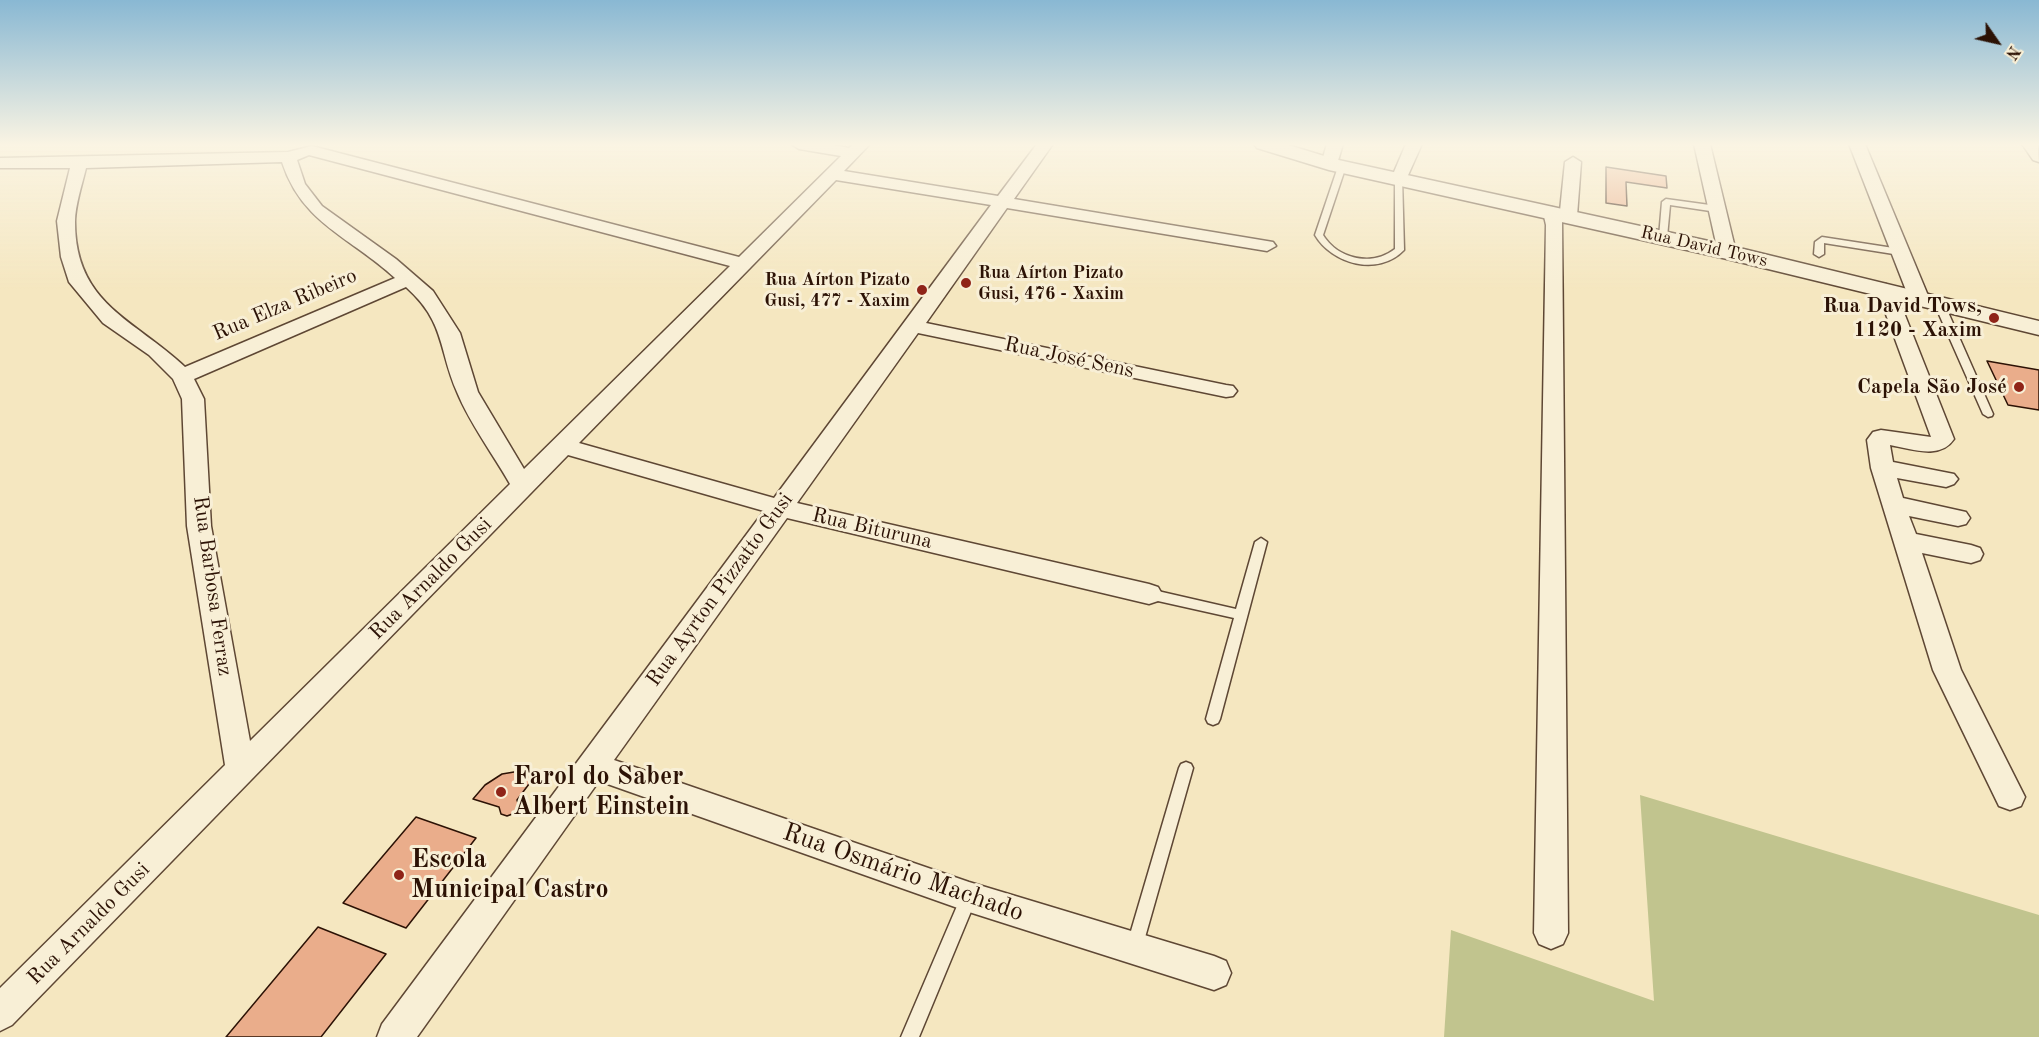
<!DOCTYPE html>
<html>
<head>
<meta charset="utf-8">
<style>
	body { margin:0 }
	#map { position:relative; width:2039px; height:1037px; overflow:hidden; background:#f5e7c0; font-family:"Old Standard TT",serif }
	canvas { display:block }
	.north { position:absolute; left:1967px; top:12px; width:60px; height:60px; -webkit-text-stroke:4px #f8efd6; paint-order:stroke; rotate:124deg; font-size:16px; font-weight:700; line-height:24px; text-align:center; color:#2c1205 }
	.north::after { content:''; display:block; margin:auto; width:21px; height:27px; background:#2c1205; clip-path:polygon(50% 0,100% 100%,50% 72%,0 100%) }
</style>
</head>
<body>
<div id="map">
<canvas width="2039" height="1037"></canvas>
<div class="north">N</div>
</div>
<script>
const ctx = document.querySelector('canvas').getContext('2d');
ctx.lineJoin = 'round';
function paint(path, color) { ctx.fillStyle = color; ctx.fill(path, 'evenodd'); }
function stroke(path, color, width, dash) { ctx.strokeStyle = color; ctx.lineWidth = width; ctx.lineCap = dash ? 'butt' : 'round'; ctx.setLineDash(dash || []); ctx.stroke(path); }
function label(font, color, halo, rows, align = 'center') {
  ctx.font = font + ' "Old Standard TT",serif'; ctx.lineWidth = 6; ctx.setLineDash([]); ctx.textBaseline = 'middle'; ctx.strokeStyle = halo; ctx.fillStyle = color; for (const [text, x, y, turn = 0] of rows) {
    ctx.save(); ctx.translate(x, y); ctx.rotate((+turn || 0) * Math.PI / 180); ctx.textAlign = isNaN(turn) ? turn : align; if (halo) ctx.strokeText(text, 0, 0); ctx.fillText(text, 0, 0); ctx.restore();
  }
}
const green = new Path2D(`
	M1640,795L2039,915V1037H1444L1451,930L1654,1001Z`);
const building = new Path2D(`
	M1606,167L1666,176L1667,188L1626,182L1627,206L1606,203Z
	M1987,361L2039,370V410L2008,405Z
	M520,771L535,776L517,800L519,806L515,813L507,816L501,814L499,807L473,799L485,785L502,774Z
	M416,817L476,838L406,928L343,903Z
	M318,927L386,954L321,1037H226Z`);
const service = new Path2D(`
	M1339,164L1346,166L1323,235C1338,259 1372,267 1395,249V179L1402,177L1404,250C1378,277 1332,264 1315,235Z
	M1666,199L1717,206L1721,209L1717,212L1670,205L1667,237L1663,240L1659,237L1662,202Z
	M1822,237L1900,249L1905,252L1900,255L1824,243V254L1819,257L1814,254L1815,242Z
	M1939,300L1944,303L1993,414L1992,416L1988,417L1983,414L1934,303Z
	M1261,538L1267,542L1220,719L1218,723L1213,725L1208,723L1206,719L1234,618L1149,599L1144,597L1143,594L1144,591L1149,589L1236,609L1255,542Z
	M1186,762L1191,764L1193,768L1142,948L1140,954L1134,956L1128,954L1126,948L1179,768L1181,764Z
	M969,889L975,892L977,897L919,1037H901L963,892Z`);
const minor = new Path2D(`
	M791,144H828L849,148L853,144H870L844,171L998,196L1037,144H1053L1014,199L1273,242L1276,246L1267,251L1007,208L926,323L1226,385L1233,386L1237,391L1233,396L1226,397L918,333L797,503L1149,584L1158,587L1162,594L1158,601L1149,604L787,518L614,760L969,882L1214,956L1226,961L1231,973L1226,985L1214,990L969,912L599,781L417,1037H377L382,1024L764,511L568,455L12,1025L0,1031V988L225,765L187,526L182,399L173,379L149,355L103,323L69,282L61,257L57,221L70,168H0V158L288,152L312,146L739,257L841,156L799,149ZM309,155L730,266L524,469L478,392L460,333L433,291L396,259L322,206L305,184L297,160ZM282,162C302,224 351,237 395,278L185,367C134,319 75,304 75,222C75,205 82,185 86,168ZM836,180L991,205L774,498L579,443ZM406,287C446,323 438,349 457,392C470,424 493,454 510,484L250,741L211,526L204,399L194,379Z
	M1327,144H1343L1337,164L1329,169L1321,164Z
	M1406,144H1422L1405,182H1393L1391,179Z
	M1694,144H1710L1736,252L1733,256L1727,257L1718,252Z
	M1849,144H1865L1929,298L1926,302H1912L1909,298Z
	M2022,144H2038L2039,162L2033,160Z
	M1573,157L1581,162L1577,216L1574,220H1562L1568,933L1563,944L1551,949L1539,944L1534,933L1546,225L1543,212L1552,207L1560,211L1565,162Z
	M1886,284L1895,290L1954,439C1940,460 1912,449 1890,445L1893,462L1954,474L1958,479L1954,484L1946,487L1897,478L1903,498L1966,512L1970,518L1966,524L1958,526L1909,516L1916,534L1971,545L1980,548L1983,554L1980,560L1971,563L1922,553L1961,670L2025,797L2021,806L2010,810L1999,806L1933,670L1871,468L1867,440L1873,432L1881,430L1931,437L1877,290Z`);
const tertiary = new Path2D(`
	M1254,144H1285L1334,159L1727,245L2039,321V335L1727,259L1329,170L1257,148Z`);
const markers = [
	[966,283,6,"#8f2418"],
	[922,290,6,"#8f2418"],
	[1994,318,6,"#8f2418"],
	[2019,387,6,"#8f2418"],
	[501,792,6,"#8f2418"],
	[399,875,6,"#8f2418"]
];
const farStreetnames = [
	["Rua David Tows",1704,247,13]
];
const farPoinames = [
	["Rua Aírton Pizato",978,273],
	["Gusi, 476 - Xaxim",978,294],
	["Rua Aírton Pizato",910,280,"right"],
	["Gusi, 477 - Xaxim",910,301,"right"]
];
const streetNames = [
	["Rua Elza Ribeiro",285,305,-23],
	["Rua José Sens",1069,358,12],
	["Rua Bituruna",872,529,13],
	["Rua Arnaldo Gusi",431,579,-45],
	["Rua Barbosa Ferraz",212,586,82],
	["Rua Ayrton Pizzatto Gusi",720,590,-54],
	["Rua Arnaldo Gusi",89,924,-45]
];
const poiNames = [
	["Rua David Tows,",1982,306],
	["1120 - Xaxim",1982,330],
	["Capela São José",2007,387]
];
const nearPoinames = [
	["Farol do Saber",513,777],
	["Albert Einstein",513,807],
	["Escola",411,860],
	["Municipal Castro",411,890]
];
const nearStreetnames = [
	["Rua Osmário Machado",903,873,19]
];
paint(green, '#c1c48e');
paint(building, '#eaad8b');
stroke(building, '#2c1205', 1.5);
stroke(service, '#5e4734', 3);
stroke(minor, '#5e4734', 3);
stroke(tertiary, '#5e4734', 3);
paint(service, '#f8efd6');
paint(minor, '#f8efd6');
paint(tertiary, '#f8efd6');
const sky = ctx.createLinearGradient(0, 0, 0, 289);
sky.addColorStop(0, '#89b8d3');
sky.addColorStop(0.5, '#faf4e3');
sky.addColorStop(1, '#faf4e300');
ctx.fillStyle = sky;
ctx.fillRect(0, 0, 2039, 289);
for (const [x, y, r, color] of markers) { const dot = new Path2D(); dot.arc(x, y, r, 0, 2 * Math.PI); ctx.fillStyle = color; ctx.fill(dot); stroke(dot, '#f8efd6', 2); }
label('18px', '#2c1205', '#f8efd6', farStreetnames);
label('bold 18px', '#2c1205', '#f8efd6', farPoinames, 'left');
label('21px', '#2c1205', '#f8efd6', streetNames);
label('bold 21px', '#2c1205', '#f8efd6', poiNames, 'right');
label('bold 26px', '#2c1205', '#f8efd6', nearPoinames, 'left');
label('26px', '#2c1205', '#f8efd6', nearStreetnames);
</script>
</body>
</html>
